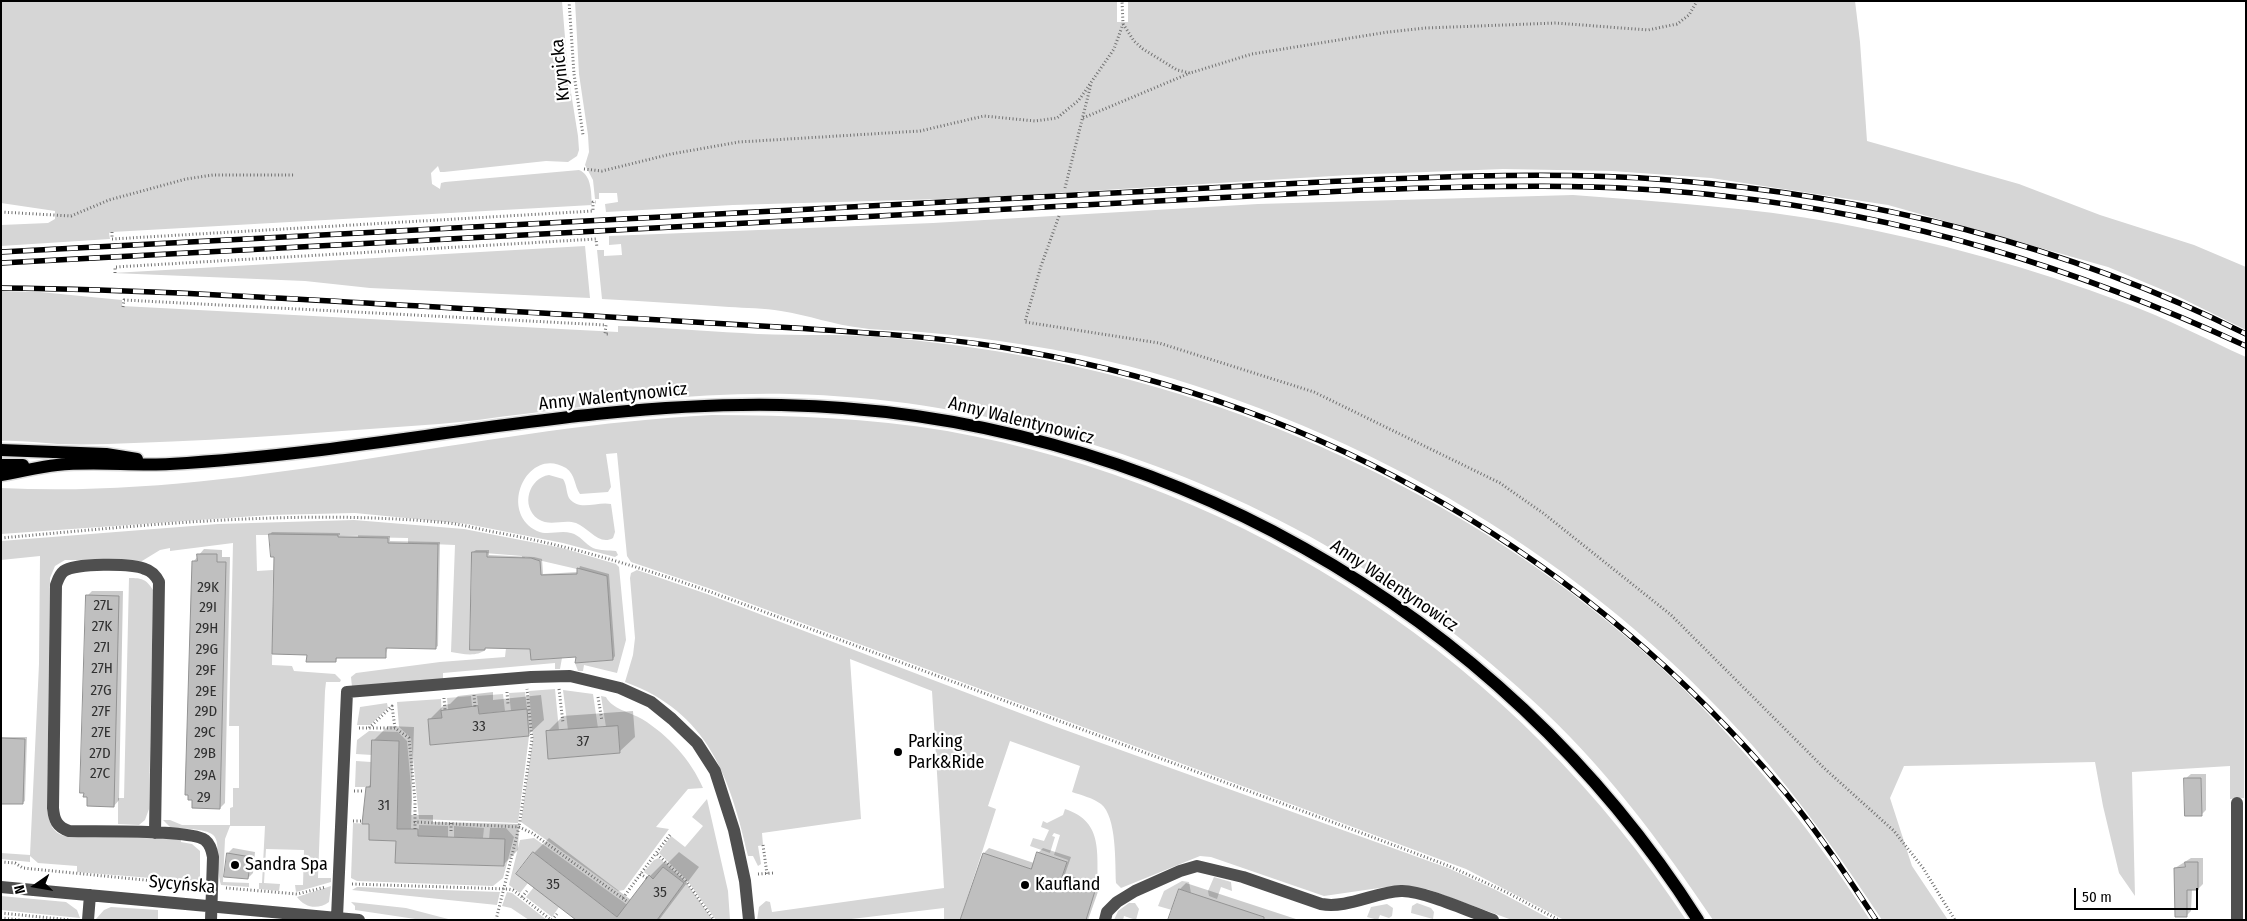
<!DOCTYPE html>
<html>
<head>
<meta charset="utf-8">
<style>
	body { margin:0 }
	#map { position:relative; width:2247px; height:921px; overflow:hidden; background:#fff; font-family:"Fira Sans Condensed",sans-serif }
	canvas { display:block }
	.frame { position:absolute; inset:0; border:2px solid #000; pointer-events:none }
	.north { position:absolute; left:10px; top:861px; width:50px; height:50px; -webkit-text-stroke:4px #fff; paint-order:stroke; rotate:257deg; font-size:14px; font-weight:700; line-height:20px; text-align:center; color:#000 }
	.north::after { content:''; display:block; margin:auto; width:18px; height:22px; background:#000; clip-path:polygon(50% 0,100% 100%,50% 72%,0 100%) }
	.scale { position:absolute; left:2074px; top:888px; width:124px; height:22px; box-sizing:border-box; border:2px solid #000; border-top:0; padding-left:6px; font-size:15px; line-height:18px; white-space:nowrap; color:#000; -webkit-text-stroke:4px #fff; paint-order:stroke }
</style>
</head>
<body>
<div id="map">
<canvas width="2247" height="921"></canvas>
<div class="frame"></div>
<div class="north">N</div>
<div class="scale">50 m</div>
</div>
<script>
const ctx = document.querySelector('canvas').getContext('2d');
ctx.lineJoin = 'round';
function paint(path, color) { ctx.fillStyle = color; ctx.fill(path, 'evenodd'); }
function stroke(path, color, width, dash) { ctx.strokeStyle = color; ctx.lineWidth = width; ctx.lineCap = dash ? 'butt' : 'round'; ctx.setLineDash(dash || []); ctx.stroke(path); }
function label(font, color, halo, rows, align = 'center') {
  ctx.font = font + ' "Fira Sans Condensed",sans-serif'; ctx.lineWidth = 4.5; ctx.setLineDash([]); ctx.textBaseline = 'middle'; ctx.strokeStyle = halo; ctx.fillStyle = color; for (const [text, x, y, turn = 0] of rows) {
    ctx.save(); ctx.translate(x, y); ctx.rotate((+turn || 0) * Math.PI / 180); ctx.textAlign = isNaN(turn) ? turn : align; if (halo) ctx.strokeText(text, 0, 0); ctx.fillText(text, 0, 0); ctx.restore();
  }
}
const green = new Path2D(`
	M1,1H562L568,74L578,136L579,150L577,156L568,162L546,161L444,172H440L438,166L431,173L432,184L440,189L441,183L445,182L579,170C592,175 591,193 592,205L112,232L109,233L110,239L1,246V225L48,223L55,219V211L1,203Z
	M575,1H1117V22H1128V1H1855L1860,42L1867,141L2019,184L2100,215L2194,245L2246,267V330L2175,295L2108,267L1888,205L1711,178L1612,171L1503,169L1349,175L975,198L733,205L606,212L605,204L618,202L617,193H599V199H595L593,180L585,165L589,152L588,135L579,74Z
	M1573,195C1661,202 1750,207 1837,223C1935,241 2032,268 2125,303C2166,318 2206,339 2246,357L2244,798L2230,799V766L2132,772L2135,896L2119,873L2103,806L2095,762L1904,766L1890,798L1912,866L1948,920H1882C1842,859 1800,800 1753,746C1590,560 1366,429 1128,366C1062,349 990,338 921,332C902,330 881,331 862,328C834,325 808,315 781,311C764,308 746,308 729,307C687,304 644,301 602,299L597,250H604V256L622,255L621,244L609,245V236L933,223L1258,204Z
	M585,246L590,298L370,288L305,281L113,273Z
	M1,291L40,292L122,300V306L618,332V326C660,327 701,331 742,333C784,336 825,334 866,336C924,340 983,348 1040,359C1260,402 1470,500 1639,648C1729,726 1806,821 1870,920H1713C1660,841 1602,763 1531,699C1464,638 1389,580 1309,536C1152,450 969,398 790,394C700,392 613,403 524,414C496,417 467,422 439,424C337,431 236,440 134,443C109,444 84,445 58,444C39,443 21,440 1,441Z
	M712,415C791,415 869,418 947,431C1249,485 1519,664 1686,920H1564L1466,869L708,588L631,562L627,556L617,453L606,454L611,487L608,492L580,494C574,486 576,475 566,468C528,445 497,511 537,531C548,536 559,530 571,533C580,535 585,544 593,548C601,551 608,550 616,551L618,555L615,557L563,543L467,524L355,513L270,515L1,534V488C241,500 474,427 712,415Z
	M549,475L563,479C567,485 566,492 569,498C579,512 597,501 611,504L615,532L613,538C599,546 589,528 576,523C563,519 550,527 538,519C520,506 529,478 549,475Z
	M354,520L464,529L562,548L616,564L619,567L626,640L617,673L584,665L583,671H578L575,663L613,660L607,576L525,557L531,660L562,658L560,669H555V663L443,673V680L352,687L351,677L356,673L440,662L505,657L506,648H520L522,556L472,552L470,650H485C477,657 462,654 451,652L455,545L408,543V538L358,537V535H256L257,571L273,570L272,665L292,666L294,671L335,674L341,680L340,682H326L325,691L318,878H331V882L296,892L295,885H303L304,850L266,849L264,883L280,884L279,891L259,889V883H262L265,826H230L225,839L223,882L249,883V887L221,885C210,838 236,830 171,828L163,820H170L182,825H230V808L233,807V788H239V726H229L233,543L170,551V548L160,550L142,561L65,560L55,566L50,578L47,812C50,824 52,832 64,836L181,839V842L192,844L200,851V882L77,872V866L38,863L30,856V862L1,859V853L30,855L39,664L40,556L1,560V541L218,524Z
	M637,570L707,594L1054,726L1448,868L1496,890L1552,920H1512L1427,889L1386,887L1324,896L1211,857L1200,856L1121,888L1116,883C1115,863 1117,817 1101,804C1093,798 1081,795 1072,792L1080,766L1010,741L988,806L996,809L960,920H944V908L843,920H757L759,907L766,901L770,902L772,912L944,888L932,691L850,659L861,819L762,833L763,845L758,846L761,864L758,866L753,856H748C730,777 708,712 625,682L633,655L635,638L630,578L631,573Z
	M129,578C142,578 146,579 153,590L149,809L145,820L139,825L118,824V798H124Z
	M555,689L559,730L548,759L620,753L618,727H606L601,696L606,697C612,709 630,712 642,719C668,735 691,760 703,788L688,789L656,827L669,829L624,890L618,891L521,822L533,738L529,691Z
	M563,690L593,694L598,728L568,730Z
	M525,692L527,709L511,711L509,693Z
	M503,694L505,711L479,714L477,696Z
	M471,696L473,715L449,717L447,698Z
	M441,699L442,718L428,719L431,745L529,736L518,823L419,819L411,738L399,727L397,702Z
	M387,703L388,708L370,725H357L360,707Z
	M369,731L398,732L407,741L412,799L411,829L397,836L399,741L372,740V755L356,754L357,740Z
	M356,761L371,762L370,787H355Z
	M707,799L728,891L730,920H716L687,880L659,853L671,836L685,847L703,826L692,817Z
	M1065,809C1105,822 1096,855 1098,890L1062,878L1068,860L1054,855L1060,835L1054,833L1052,836L1055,837L1050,853L1030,846L1033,838L1044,841L1049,830L1041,827L1043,821L1047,823L1063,815Z
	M353,823L369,824L396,841V863L503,866L489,839L490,828H506L514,837L503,878L493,886L357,881L351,878Z
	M419,825L448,826V837L418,836Z
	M454,826L484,828L483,838L454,837Z
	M534,838L626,904L632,907L621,920L533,852L516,873L528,883L520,893L509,885L520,840Z
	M659,858L685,881L713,920H657L684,883L663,867L653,879L644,872L654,860Z
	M1214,877L1231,882L1232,891L1221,887L1217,899L1209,896L1208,891Z
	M1182,881L1189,882L1191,893L1179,889L1172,910L1158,906L1164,891Z
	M331,886L329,902C318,910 305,908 297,897Z
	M357,887L500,892L497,905L352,890Z
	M534,887L559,907L552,917L526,897Z
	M507,892L512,893L547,920H529L511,908L502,906Z
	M1,896L66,902L77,910L80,918L1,910Z
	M351,902L406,908L452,920H422L355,910V906Z
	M1129,903H1135L1139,909L1136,920L1124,916L1123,920H1114L1118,911Z
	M1417,903L1431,908L1434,912L1433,919L1411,913L1412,906Z
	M1387,904L1393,908L1392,916L1389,918L1380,915L1378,920L1367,917L1371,907Z
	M111,907L158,910V920L96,919L104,910Z`);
const shadow = new Path2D(`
	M272,532L340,533V535L390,536V541L440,542L438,646L435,648L388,647L385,657L338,656L336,661L308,654L275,556L270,534Z
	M204,549L222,550V557H230L225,803L220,808L193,562Z
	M476,550H489V555L534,557L542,559L543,574L578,572L580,566L609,574L615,656L613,659L532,647L487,646L485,649L473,552Z
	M92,591H123L119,800L114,806L87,596Z
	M493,692V700L541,695L544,720L529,734L429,720L444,705L450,704L458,696Z
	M633,711L635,737L619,752L547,732L563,716Z
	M388,726L414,727L411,815H433V822L519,824L518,850L503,865L397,840L367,788L372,783L373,741Z
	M1,737H27L25,801L22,803H1Z
	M2191,774H2206V810L2201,815L2185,779Z
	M549,838L631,900L650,876L665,861L668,863L679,852L699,867L659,920H579L534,853Z
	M233,848L255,852L253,873L248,878L226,876L228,853Z
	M989,848L1034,863L1038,853L1043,848L1071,857L1065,874L1100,886L1088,920H962L984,853Z
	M2191,858H2203V884L2198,889H2192L2191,911L2186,916L2175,868Z
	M1186,883L1299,920H1169L1180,889Z`);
const building = new Path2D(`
	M269,534L338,535V537L388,538V543L438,544L436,649L386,648V658H336V662H306L307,655L272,654L274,557H271Z
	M472,552H487V557L531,558L540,561L541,575L577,574V568L607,576L613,660L575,663L576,657L531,660L530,649L485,648V650H470Z
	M197,554H217V562H226L220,809L192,808V800H188V795H185L192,561H197Z
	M86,595L119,596L114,807L87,806V797H83L84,793H80Z
	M478,706L479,714L527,709L529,736L430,745L428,719L442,718L441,711Z
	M618,726L620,753L548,759L546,731Z
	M1,738L25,739L23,804H1Z
	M372,740L399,741L397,829H418V836L505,839L504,866L395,863L396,841L369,840V824H362L366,787H370Z
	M2184,778H2201L2202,816H2185Z
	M533,852L617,917L649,875L653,879L663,867L684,883L657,920H576L516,874Z
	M1037,852L1067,862L1061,880L1095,891L1086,920H960L983,853L1031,869Z
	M227,853L251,857L248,879L224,877Z
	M2185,862H2198V890H2187V917H2175L2174,868L2185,867Z
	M1179,889L1264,917V920H1168Z`);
const path = new Path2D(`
	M569,1L574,74L583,135
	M1123,24L1134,41L1143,49L1177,70L1190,73L1252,54L1388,32L1426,28L1556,23L1648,30L1677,24L1689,15L1697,1
	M1083,118L1190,73
	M584,169L602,171L671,154L739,142L920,131L984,116L1035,121L1057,118L1079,100L1114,49L1123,24L1122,1
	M1065,188L1091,84
	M1,212L71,216L109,200L186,179L213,175H294
	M1059,216L1041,266L1025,322L1159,343L1314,392L1500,483L1543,513L1671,615L1824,768L1894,831L1923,868L1955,920
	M112,232V239L593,211V202H596
	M115,273V267L596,239L597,248
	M123,307L124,300L606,325L605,334H608
	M1,538C146,525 293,509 438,522C456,523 475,528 494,532C567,545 637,566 708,591L1343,826L1449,866L1506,892L1559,920
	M559,689L563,723
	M507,692L508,704
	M474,695L475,707
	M598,697L602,721
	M444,698L445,710
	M359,728H395L409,738L415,800V822L519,827L532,833L628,902
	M369,728L392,706L395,728
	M354,791H364
	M353,821H363
	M451,823V831
	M415,829V822
	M670,835L656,853L686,881L714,920
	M763,845L767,874
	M1,862L15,863L23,868L165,882V889
	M640,874L647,878
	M758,874L774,873
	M165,882L200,885
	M352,884L508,889L513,890L551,920
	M226,888L297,894L326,887
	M522,897L527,891
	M623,898L656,853
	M1,913L71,920
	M1,918L20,920
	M496,920L519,827L532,739L527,689
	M552,920L557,914`);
const minor = new Path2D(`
	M155,833L159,582C156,576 152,571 145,569C132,563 74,563 64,571C59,575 58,580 56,585L53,808C54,820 57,827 69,831C94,832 190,829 205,840C210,844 212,851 213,857L211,920
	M1,887L359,920
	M337,917L347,692L531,677L570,676L620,688L651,702L672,719L697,743L715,771L734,830L745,881L749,920
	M88,920L90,895
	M1105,920L1107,912L1117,902L1135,891L1180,871L1197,866L1243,877L1321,904C1347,909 1375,892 1401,891C1422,890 1471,912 1493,920
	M2237,920V803`);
const major = new Path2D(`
	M1,450L106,454L137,459
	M1,465H23
	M1,475C20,472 38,467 57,465C94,461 133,466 170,464C221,461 271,456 321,450C473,431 627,402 781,405C1151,412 1500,608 1698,920`);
const rail = new Path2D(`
	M1,252L1321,182C1437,177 1553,171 1669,180C1867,195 2067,245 2246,334
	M1,263L1363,190C1483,186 1603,182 1723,196C1909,216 2076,268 2246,346
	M1,288C193,290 384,305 576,315C649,319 722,324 795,328C871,333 948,337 1023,351C1328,406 1586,556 1785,792C1818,832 1847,876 1876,920`);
const markers = [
	[898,752,5,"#000"],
	[235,865,5,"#000"],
	[1025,885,5,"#000"]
];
const numberNames = [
	["29K",208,588],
	["27L",103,606],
	["29I",208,608],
	["27K",102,627],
	["29H",207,629],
	["27I",102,648],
	["29G",207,650],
	["27H",102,669],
	["29F",206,671],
	["27G",101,691],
	["29E",206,692],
	["27F",101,712],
	["29D",206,712],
	["33",479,727],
	["27E",101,733],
	["29C",205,733],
	["37",583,742],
	["27D",100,754],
	["29B",205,754],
	["27C",100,774],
	["29A",205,776],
	["29",204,798],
	["31",384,806],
	["35",553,885],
	["35",660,893]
];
const streetNames = [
	["Krynicka",561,70,-96],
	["Anny Walentynowicz",613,397,-6],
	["Anny Walentynowicz",1021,421,14],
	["Anny Walentynowicz",1394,586,34],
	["Sycyńska",182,885,5]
];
const poiNames = [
	["Parking",908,742],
	["Park&Ride",908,763],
	["Sandra Spa",245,865],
	["Kaufland",1035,885]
];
paint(green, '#d6d6d6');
paint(shadow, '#0003');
paint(building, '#bfbfbf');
stroke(building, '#939393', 1);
stroke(major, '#dbdbdb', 15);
stroke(path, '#717171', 3, [1, 2.5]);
stroke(minor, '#4f4f4f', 12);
stroke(major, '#000', 12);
stroke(rail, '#000', 5.5);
stroke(rail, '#fff', 4, [11]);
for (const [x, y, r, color] of markers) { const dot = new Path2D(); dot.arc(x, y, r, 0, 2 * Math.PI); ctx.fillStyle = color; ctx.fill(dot); stroke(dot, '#fff', 2); }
label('15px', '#303030', null, numberNames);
label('18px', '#000', '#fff', streetNames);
label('18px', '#000', '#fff', poiNames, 'left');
</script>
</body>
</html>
